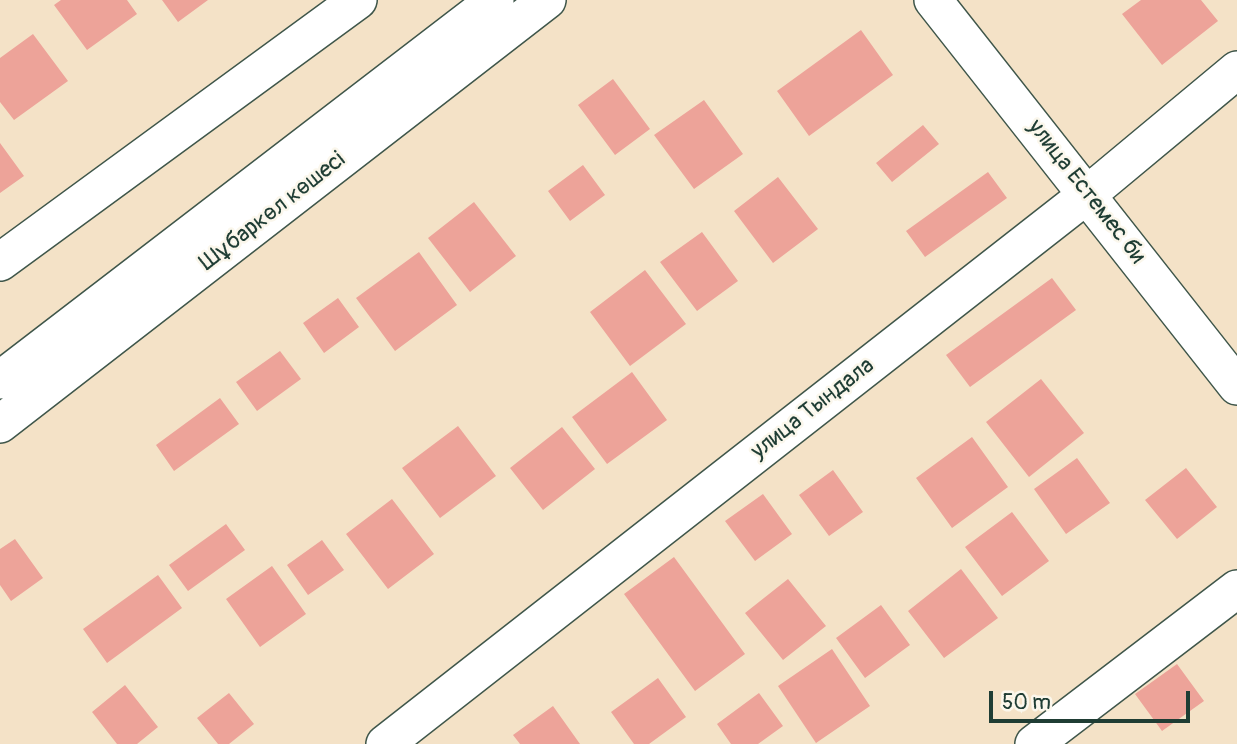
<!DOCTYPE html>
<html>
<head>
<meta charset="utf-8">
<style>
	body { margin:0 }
	#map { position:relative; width:1237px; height:744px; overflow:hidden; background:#f4e2c7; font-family:Pangolin,sans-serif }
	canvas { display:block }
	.scale { position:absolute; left:989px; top:691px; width:201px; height:32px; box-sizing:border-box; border:4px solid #1f3d34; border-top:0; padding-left:9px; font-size:21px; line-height:24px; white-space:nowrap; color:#1f3d34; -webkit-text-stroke:5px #fbf7ec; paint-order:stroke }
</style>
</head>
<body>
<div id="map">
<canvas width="1237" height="744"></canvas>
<div class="scale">50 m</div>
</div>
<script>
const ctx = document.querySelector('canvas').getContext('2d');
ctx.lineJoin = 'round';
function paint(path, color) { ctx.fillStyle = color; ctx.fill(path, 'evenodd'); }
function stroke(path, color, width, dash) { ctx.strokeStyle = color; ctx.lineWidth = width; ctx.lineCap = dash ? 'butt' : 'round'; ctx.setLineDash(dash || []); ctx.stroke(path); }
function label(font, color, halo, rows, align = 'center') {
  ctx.font = font + ' Pangolin,sans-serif'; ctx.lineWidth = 5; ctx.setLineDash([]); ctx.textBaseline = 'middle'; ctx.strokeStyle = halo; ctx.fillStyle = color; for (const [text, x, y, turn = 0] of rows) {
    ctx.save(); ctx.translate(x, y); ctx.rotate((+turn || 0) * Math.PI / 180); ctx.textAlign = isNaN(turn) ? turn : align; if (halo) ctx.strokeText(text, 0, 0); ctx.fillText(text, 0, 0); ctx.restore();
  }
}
const building = new Path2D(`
	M61,0H127L137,14L87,50L54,5Z
	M162,0H208L178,22Z
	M1141,0H1201L1218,21L1162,65L1122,14Z
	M861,30L893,75L809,136L777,91Z
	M33,34L68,81L14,120L0,102V58Z
	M613,79L650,129L615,155L578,105Z
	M704,100L743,154L694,189L654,135Z
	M923,125L939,144L892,182L876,163Z
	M0,143L24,176L0,193Z
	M583,165L605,195L570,221L548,191Z
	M988,172L1007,198L925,257L906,231Z
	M778,177L818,229L773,263L734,211Z
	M474,202L516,256L470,292L428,238Z
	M702,232L738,281L697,311L660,262Z
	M419,252L457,305L395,351L356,298Z
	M645,270L686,324L630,366L590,312Z
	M1052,278L1076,310L970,387L946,355Z
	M338,298L359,327L324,353L303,323Z
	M280,351L301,379L257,411L236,382Z
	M632,372L667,420L607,464L572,417Z
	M1041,379L1084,433L1029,477L986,422Z
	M220,398L239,424L174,471L156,445Z
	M458,426L496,476L440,518L402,468Z
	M562,427L595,469L543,510L510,468Z
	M972,437L1008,487L952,528L916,478Z
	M1077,458L1110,503L1066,534L1034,489Z
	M1186,468L1217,507L1177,539L1145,500Z
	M833,470L863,512L829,536L799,495Z
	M763,494L792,534L755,561L725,521Z
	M392,499L434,554L388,589L346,534Z
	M1012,512L1049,561L1002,596L965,547Z
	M226,524L245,550L188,591L169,565Z
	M15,539L43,578L11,601L0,585V549Z
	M322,540L344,570L308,595L287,565Z
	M674,557L745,654L695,691L624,594Z
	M272,566L306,614L260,647L226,599Z
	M961,569L998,618L944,658L908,611Z
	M158,575L182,608L107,663L83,629Z
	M788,579L826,626L783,660L745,613Z
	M881,605L910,645L865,678L836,638Z
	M832,649L870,706L816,743L778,686Z
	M1177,664L1204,701L1162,731L1135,694Z
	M658,678L686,717L649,744H634L611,712Z
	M125,685L158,727L137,744H117L92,712Z
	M229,693L254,724L229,744H218L197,718Z
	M759,693L783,726L758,744H731L717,724Z
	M553,706L580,744H520L513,735Z`);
const minor = new Path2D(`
	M933,0L1237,386
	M0,262L358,0
	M0,380L495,0
	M0,424L547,0
	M385,744L1088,194L1237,70
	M1034,744L1237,589`);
const streetNames = [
	["улица Естемес би",1086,192,52],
	["Шұбаркөл көшесі",273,212,-38],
	["улица Тындала",813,409,-38]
];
paint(building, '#eda399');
stroke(minor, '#3f564a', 40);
stroke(minor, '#fff', 37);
label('23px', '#1f3d34', '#fbf7ec', streetNames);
</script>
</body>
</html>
